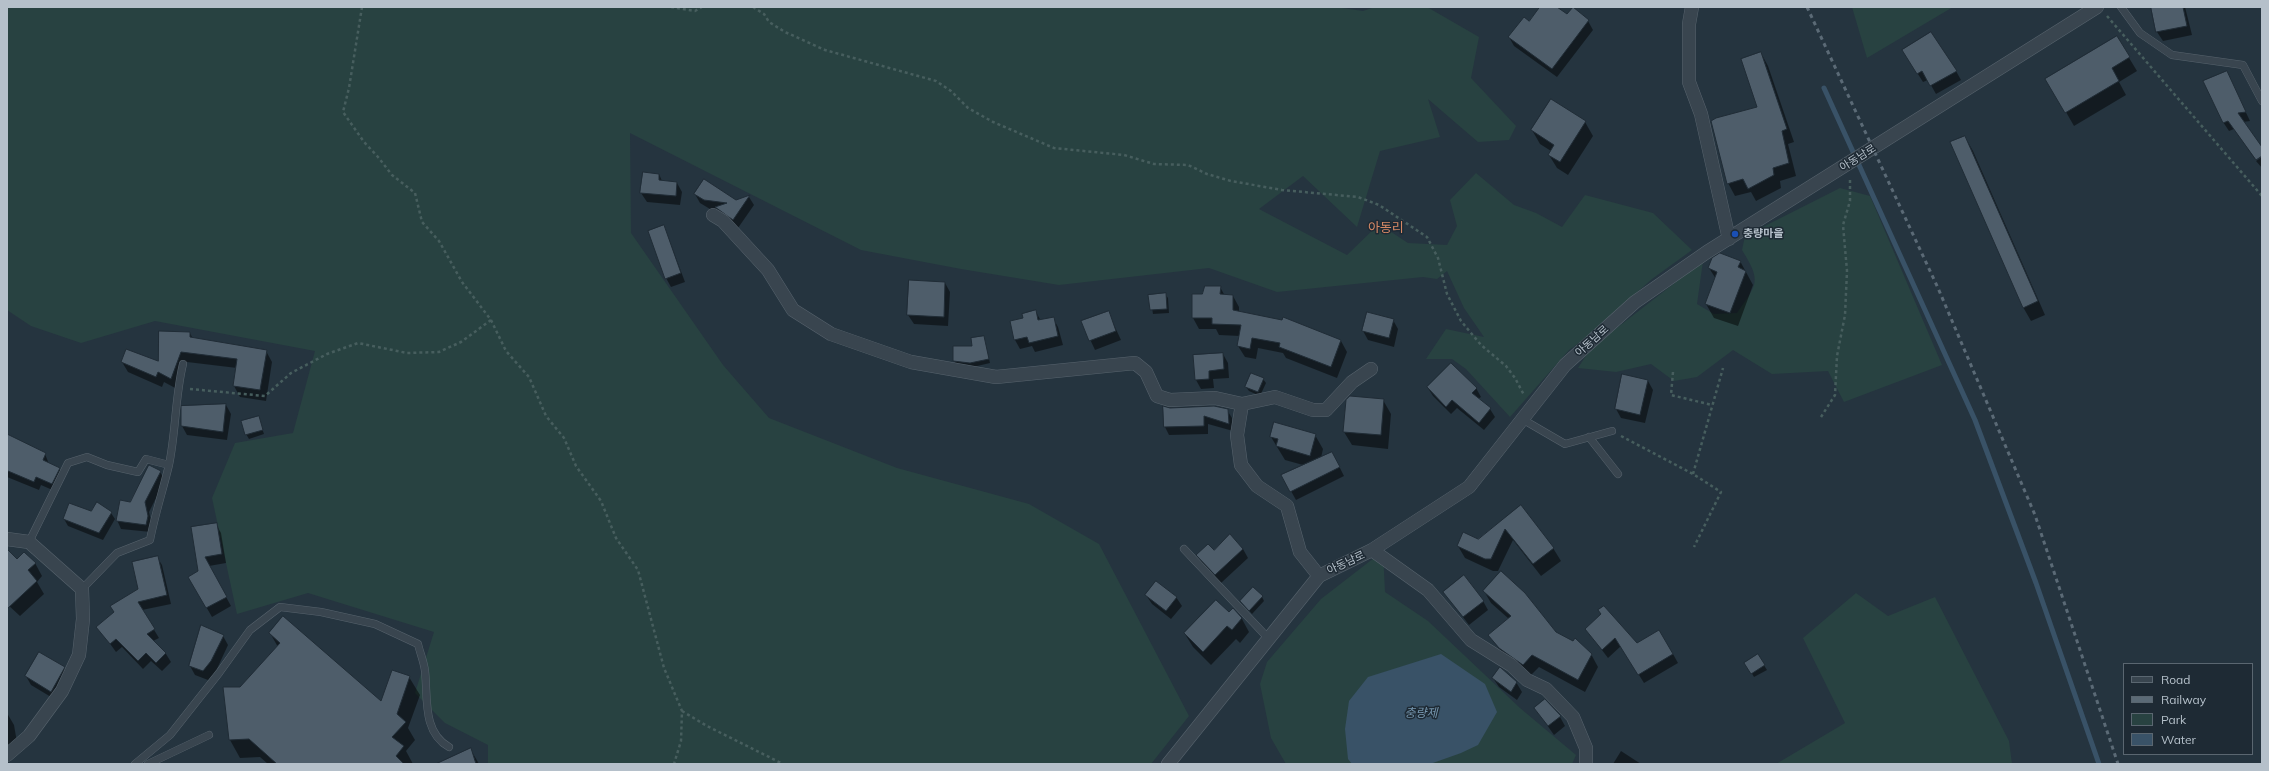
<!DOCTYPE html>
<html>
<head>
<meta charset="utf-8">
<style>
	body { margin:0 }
	#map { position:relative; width:2269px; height:771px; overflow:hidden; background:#25343f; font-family:Mulish,sans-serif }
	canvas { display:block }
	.frame { position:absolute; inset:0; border:8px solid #b5c0ca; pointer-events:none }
	.legend { position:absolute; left:2123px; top:663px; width:130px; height:92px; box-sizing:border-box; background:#1e2a34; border:1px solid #5a6670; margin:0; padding:5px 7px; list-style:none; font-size:12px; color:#b5c0ca }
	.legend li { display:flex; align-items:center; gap:8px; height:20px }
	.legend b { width:20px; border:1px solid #5a6670 }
</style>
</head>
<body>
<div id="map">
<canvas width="2269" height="771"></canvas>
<div class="frame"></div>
<ul class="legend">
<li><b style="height:5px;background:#39454f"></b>Road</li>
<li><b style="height:5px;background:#5b6a76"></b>Railway</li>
<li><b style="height:11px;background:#284241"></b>Park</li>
<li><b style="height:11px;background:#395267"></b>Water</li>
</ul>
</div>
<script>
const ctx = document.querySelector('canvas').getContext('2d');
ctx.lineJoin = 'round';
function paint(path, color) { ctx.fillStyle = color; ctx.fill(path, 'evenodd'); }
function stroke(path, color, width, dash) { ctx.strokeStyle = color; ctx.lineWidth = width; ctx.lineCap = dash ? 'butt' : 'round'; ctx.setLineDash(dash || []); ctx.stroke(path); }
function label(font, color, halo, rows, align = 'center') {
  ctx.font = font + ' Mulish,"Noto Sans KR",sans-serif'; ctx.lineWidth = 3; ctx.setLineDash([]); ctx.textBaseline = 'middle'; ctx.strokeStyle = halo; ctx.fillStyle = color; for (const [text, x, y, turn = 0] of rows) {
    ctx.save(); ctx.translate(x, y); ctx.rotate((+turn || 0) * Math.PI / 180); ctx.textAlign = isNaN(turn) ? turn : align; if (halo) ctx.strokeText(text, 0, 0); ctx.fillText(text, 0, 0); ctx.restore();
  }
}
const green = new Path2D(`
	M7,7H1336L1363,11L1375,7H1427L1479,37L1471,78L1516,126L1509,140L1478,142L1428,99L1440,137L1380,151L1357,227L1303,176L1259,209L1347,255L1379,224L1408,243L1447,245L1457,226L1450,200L1476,173L1514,205L1536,213L1562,227L1585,195L1653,213L1692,250L1652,279L1587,337L1569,350L1510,417L1466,369L1452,359H1426L1446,329L1484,337L1464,308L1447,271L1437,279L1423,277L1277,292L1209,268L1059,285L961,269L861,250L630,133L631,233L723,365L769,418L897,468L1029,504L1099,544L1189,716L1151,764H488V745L445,723L415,693L434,632L308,593L237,614L212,498L235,443L293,433L315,351L155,321L81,343L31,326L7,310Z
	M1852,7H1953L1867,58Z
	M1840,188L1870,196L1942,365L1844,402L1828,371L1772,374L1733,350L1697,377L1674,381L1651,364L1616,372L1578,368L1591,348L1703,261L1697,304L1714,314L1737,313C1757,284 1762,282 1742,250L1745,236Z
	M1383,551L1385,592L1428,621L1520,708L1576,755L1572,764H1286L1271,738L1260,684L1267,662L1321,599Z
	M1856,593L1888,616L1935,597L2009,741L2012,764H1776L1845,723L1803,638Z`);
const water = new Path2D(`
	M1441,654L1485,684L1497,712L1478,745L1461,753L1430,764H1352L1348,759L1345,729L1349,701L1368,677Z`);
const shadow = new Path2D(`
	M1541,7H1555L1567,16L1588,21L1593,30L1557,77L1514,46L1509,37L1529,23Z
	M2152,7H2185L2192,35L2163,41L2157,32Z
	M2117,38L2137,71L2119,82L2126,95L2074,126L2047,79Z
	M1761,53L1768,66L1794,142L1788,144L1796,176L1780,181L1781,188L1756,201L1751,192L1735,196L1728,183L1759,108Z
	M1909,60L1956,71L1961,80L1936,94L1928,80L1923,82Z
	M2231,81L2250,121L2243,122L2262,149V154L2255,159L2234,129L2229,131L2223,122Z
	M1585,122L1593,136L1568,175L1557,168L1549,155L1551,151L1540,144L1532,130Z
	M1965,137L1973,151L2045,315L2031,321L2023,307Z
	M2262,157V168L2256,161Z
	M659,174L662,181L677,183L682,192L680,205L647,202L641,193Z
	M695,194L735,201L749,197L754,205L738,228L721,217L718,210L710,209L700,203Z
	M664,226L685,282L671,287L666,278Z
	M1740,261L1753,285L1738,326L1714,318L1706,304L1716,279L1709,268Z
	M910,281L945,283L950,292L948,326L914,324L908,315Z
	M1220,287L1225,296H1233L1239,307V312L1282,321L1283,318L1341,341L1347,352L1337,378L1286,358L1283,353L1258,348L1256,359L1245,357L1238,346L1240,336L1219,335L1216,329H1199L1193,318L1203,295Z
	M1165,294L1168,298L1169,313L1153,314L1150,296Z
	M1036,312L1041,321L1053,318L1058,327L1063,345L1035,352L1032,346L1020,349L1015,340L1024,319Z
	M1108,312L1121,340L1095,350L1082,322Z
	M1393,320L1398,329L1394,347L1368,340L1363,331Z
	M190,333L193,339L266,351L272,362L266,401L240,397L234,386L237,368L187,362L177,389L164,382L162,387L128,372L122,362H159Z
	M984,337L990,363L973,367L957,365L954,361L973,347Z
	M1223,354L1228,363L1229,378L1213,379L1214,388L1201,389L1196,380L1194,356Z
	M1263,379L1266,383L1260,396L1249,391L1246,387Z
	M1648,381L1653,390L1645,423L1621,418L1616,409Z
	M1428,388H1476L1481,397L1478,399L1490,409L1495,417L1484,430L1457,408L1451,414L1433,396Z
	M1383,400L1391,414L1388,449L1352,445L1344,432Z
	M226,405L231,414L227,440L187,435L182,426Z
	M1170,409L1227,410L1232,418L1233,431L1208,424V434L1169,435L1165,427Z
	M258,417L264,434L249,439L246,434Z
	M7,435L45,454L49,464L59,468L64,477L57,492L41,485L39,490L7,477Z
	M1315,435L1323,449L1321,458L1337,462L1344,476L1296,500L1282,475L1303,465L1285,460L1271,437Z
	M160,472L165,480L149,512L152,525L151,532L121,529L117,520Z
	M1520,507L1553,548L1561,561L1541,576L1513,540L1498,571H1493L1465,558L1458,546L1478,540Z
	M91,512L111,513L115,519L103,540L68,526L64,519Z
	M216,524L221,533L226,563L209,566L231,606L212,617L189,577L199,571Z
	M1243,549L1248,558L1221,583L1203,564L1197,555L1214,551Z
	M7,550L17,560L35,563L42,576L37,582L44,594L20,616L7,604Z
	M157,557L162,565L171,604L142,610L159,638L153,641L166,654L171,662L162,671L151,661L143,669L122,647L116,652L98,627L139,589Z
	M1484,591L1591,654L1598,667L1585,692L1539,667L1530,676L1507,660L1489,635L1509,619L1491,603Z
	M1444,592L1483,601L1488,610L1469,625Z
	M1146,595L1176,597L1182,606L1171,619L1152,604Z
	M1262,597L1264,601L1252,614L1241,601Z
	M1233,610L1242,619L1249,632L1240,643L1236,639L1211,665L1193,647L1185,634L1229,614Z
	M1586,629L1673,654L1678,663L1644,683L1621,646L1608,658Z
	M270,633L382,703L409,677L420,695L408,728L415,740L406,751L413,764H268L260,757L240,758L230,740L240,688L278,647Z
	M223,636L228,645L216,671L208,680L195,675L190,666Z
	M1758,656L1767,670L1754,677L1746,663Z
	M64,668L69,677L56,700L31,685L26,676Z
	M1493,678L1516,682L1522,692L1517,700L1499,687Z
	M1544,700L1560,717L1565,726L1554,735L1535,708Z
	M7,713L14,725L18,748L7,763Z
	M471,750L479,764H457Z
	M1621,751L1641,764H1613Z`);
const stream = new Path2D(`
	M1824,88L1975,420L2036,583L2099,764`);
const building = new Path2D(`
	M1540,7H1557L1567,14L1573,7L1589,20L1552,69L1508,37L1524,17L1529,21Z
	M2151,7H2183L2187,26L2156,32Z
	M1931,32L1957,71L1930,86L1922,71L1917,74L1902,50Z
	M2117,36L2130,57L2112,68L2119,81L2065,113L2045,79Z
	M1761,52L1787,129L1782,131L1789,163L1773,168L1774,175L1748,189L1743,179L1727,184L1711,121L1716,118L1757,107L1741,59Z
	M2227,71L2246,112L2238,113L2262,147V156L2256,160L2228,121L2223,123L2203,81Z
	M1551,99L1586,121L1560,162L1548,155L1554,145L1531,130Z
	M1965,136L2038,301L2023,308L1950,142Z
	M643,172L659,174V180L677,182L676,196L640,193Z
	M704,179L736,200L750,195L733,220L715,207L727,203L704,200L694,194Z
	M664,225L681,273L665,279L648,231Z
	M1720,253L1741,261L1738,267L1746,271L1730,313L1705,304L1717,272L1708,268L1712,258Z
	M909,280L945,282L944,317L907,315Z
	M1205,286H1221L1220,294L1233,295V310L1282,320L1283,317L1341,340L1331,367L1279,347L1280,343L1252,338L1250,349L1237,346L1241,325L1212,324V318H1192V294H1202Z
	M1166,293L1167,309L1150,310L1148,295Z
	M1036,310L1038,320L1054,317L1058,336L1029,343L1027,337L1014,340L1010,321L1023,318L1022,314Z
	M1109,311L1116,331L1089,341L1081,321Z
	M1367,312L1394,319L1389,338L1362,331Z
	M159,331L190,332V337L267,350L260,390L233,386L237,359L181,352L171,379L158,372L156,377L121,362L126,349L158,361Z
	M984,336L989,359L970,363L953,361V346H972L971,338Z
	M1223,353L1224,369L1209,371V379L1195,380L1193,355Z
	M1451,363L1477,388L1472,393L1491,408L1479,423L1452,400L1446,407L1427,387Z
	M1251,373L1264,378L1258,392L1245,387Z
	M1622,374L1648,380L1640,415L1615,409Z
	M1350,396L1384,399L1381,435L1343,432L1346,400Z
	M226,404L223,432L181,426V406Z
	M1163,406L1170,408L1214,406L1228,409L1229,424L1204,416V426L1164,427Z
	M259,416L263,430L245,435L241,421Z
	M1274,422L1316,434L1310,456L1276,446L1278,439L1270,437Z
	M7,434L46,453L43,460L60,468L52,484L36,477L34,482L8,471L7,474Z
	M1332,452L1340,467L1290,492L1281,475Z
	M149,465L161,471L145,502L148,516L146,525L116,521L120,500L130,502Z
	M97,502L112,512L99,533L63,519L69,503L91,511Z
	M1521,505L1554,548L1533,564L1505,529L1491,559H1485L1457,546L1463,532L1478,539Z
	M217,523L222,554L205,557L227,597L206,608L188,577L198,571L191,527Z
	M1230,534L1243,549L1215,575L1196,555L1208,544L1214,550Z
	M7,549L17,559L24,552L36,563L28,570L37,581L7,609Z
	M158,556L167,595L138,602L155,629L147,634L166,653L156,663L146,653L138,661L116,639L110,644L96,627L114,612L110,606L138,589L132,562Z
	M1501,571L1525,593L1556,632L1573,641L1575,638L1592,654L1578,680L1532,655L1523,665L1499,648L1488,635L1511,616L1483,591Z
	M1464,575L1484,601L1463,617L1443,592Z
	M1156,581L1177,597L1166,611L1145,595Z
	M1253,587L1263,596L1249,611L1240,601Z
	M1216,600L1229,612L1233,608L1242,618L1232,630L1227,626L1203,652L1184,633Z
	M1604,606L1637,643L1659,630L1673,654L1638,675L1615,638L1602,650L1585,629L1601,614L1598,610Z
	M283,616L381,701L392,670L410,676L397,714L406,722L392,737L404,746L396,756L404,764H277L249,739L229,740L223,687H240L280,643L269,633Z
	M201,625L224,635L211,661L203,671L189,666Z
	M39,652L65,667L51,692L25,676Z
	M1758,654L1765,665L1751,674L1744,663Z
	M1500,667L1517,682L1511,692L1492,678Z
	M1545,699L1561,716L1548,726L1534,708Z
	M471,748L476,764H436Z`);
const path = new Path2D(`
	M362,7L349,88L343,112L364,142L378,157L392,175L415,193L422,222L439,241L462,282L491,320L506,351L529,377L546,416L564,438L576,466L601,501L616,538L638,570L664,668L682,711L681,741L674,764
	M671,7L695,11L702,7
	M753,7L764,14L769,22L785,32L825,50L936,81L951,91L968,108L993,122L1054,148L1124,155L1154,164L1188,165L1207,174L1231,181L1282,190L1358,197L1379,205L1427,237L1438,258L1447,294L1461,321L1481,345L1506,366L1515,378L1524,395
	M2107,16L2262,196
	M1673,372L1671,395L1712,405
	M190,389L265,396L291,373L327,354L358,343L407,353L439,352L461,342L491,320
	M1821,417L1835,395L1837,356L1845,315L1847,271L1843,225L1850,201V180
	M1621,436L1693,474L1721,492L1694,547
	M1693,474L1723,368
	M682,711L707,726L783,764`);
const lane = new Path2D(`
	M2121,7L2140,33L2172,55L2243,65L2262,101
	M1522,419L1565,444L1612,431
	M1589,437L1618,474
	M29,542L68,463L87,457L107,465L138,472L146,459L169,465
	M1184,549L1268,638
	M82,589L117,553L150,540C155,514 163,490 169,465C176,431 175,397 183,364
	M135,764L170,735L219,673L250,630L280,607L321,612L375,624L418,644C420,653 424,662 425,671C428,697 422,732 449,747
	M148,764L209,735`);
const street = new Path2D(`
	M1692,7L1689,24V82L1701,114L1729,239
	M713,215L723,221L768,270L793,310L831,334L911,362L996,377L1135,363L1146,372L1157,396L1170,400L1215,398L1242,404
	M7,539L29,542L82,589L83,619L79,655L62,691L29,736L7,755
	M1372,550L1428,590L1471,640L1511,665L1527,680L1546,689L1573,717L1586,748V764
	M1319,576L1300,552L1287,506L1257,486L1241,465L1237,435L1242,404L1275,397L1313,410H1326L1352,382L1371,369
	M1168,764L1319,576L1372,550L1469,487L1565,365L1635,302L1707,252L2097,7`);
const rail = new Path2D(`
	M1807,7L1938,288L2035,515L2118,764`);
const markers = [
	[1735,234,4,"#1a4fb4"]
];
const streetNames = [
	["아동남로",1858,158,-32],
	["아동남로",1592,341,-42],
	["아동남로",1346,563,-25]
];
const poiNames = [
	["충량마을",1743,234]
];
const waterNames = [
	["충량제",1421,713]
];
const quarterNames = [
	["아동리",1386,228]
];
paint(green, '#284241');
paint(water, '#395267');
paint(shadow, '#0007');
stroke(stream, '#395267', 5);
paint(building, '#4e5d6a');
stroke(building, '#202c36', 1);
stroke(lane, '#57636d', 8);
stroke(street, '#57636d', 14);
stroke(path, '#475e5e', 2.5, [3, 3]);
stroke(lane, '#39454f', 7);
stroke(street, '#39454f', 13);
stroke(rail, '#5b6a76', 3, [4, 4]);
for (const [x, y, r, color] of markers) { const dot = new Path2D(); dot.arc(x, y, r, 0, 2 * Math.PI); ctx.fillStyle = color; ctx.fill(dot); stroke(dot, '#1e2a34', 1.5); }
label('11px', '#b5c0ca', '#1e2a34', streetNames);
label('bold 11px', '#b5c0ca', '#1e2a34', poiNames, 'left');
label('italic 12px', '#7595ad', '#1e2a34', waterNames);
label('13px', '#d58865', '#1e2a34', quarterNames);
</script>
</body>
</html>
